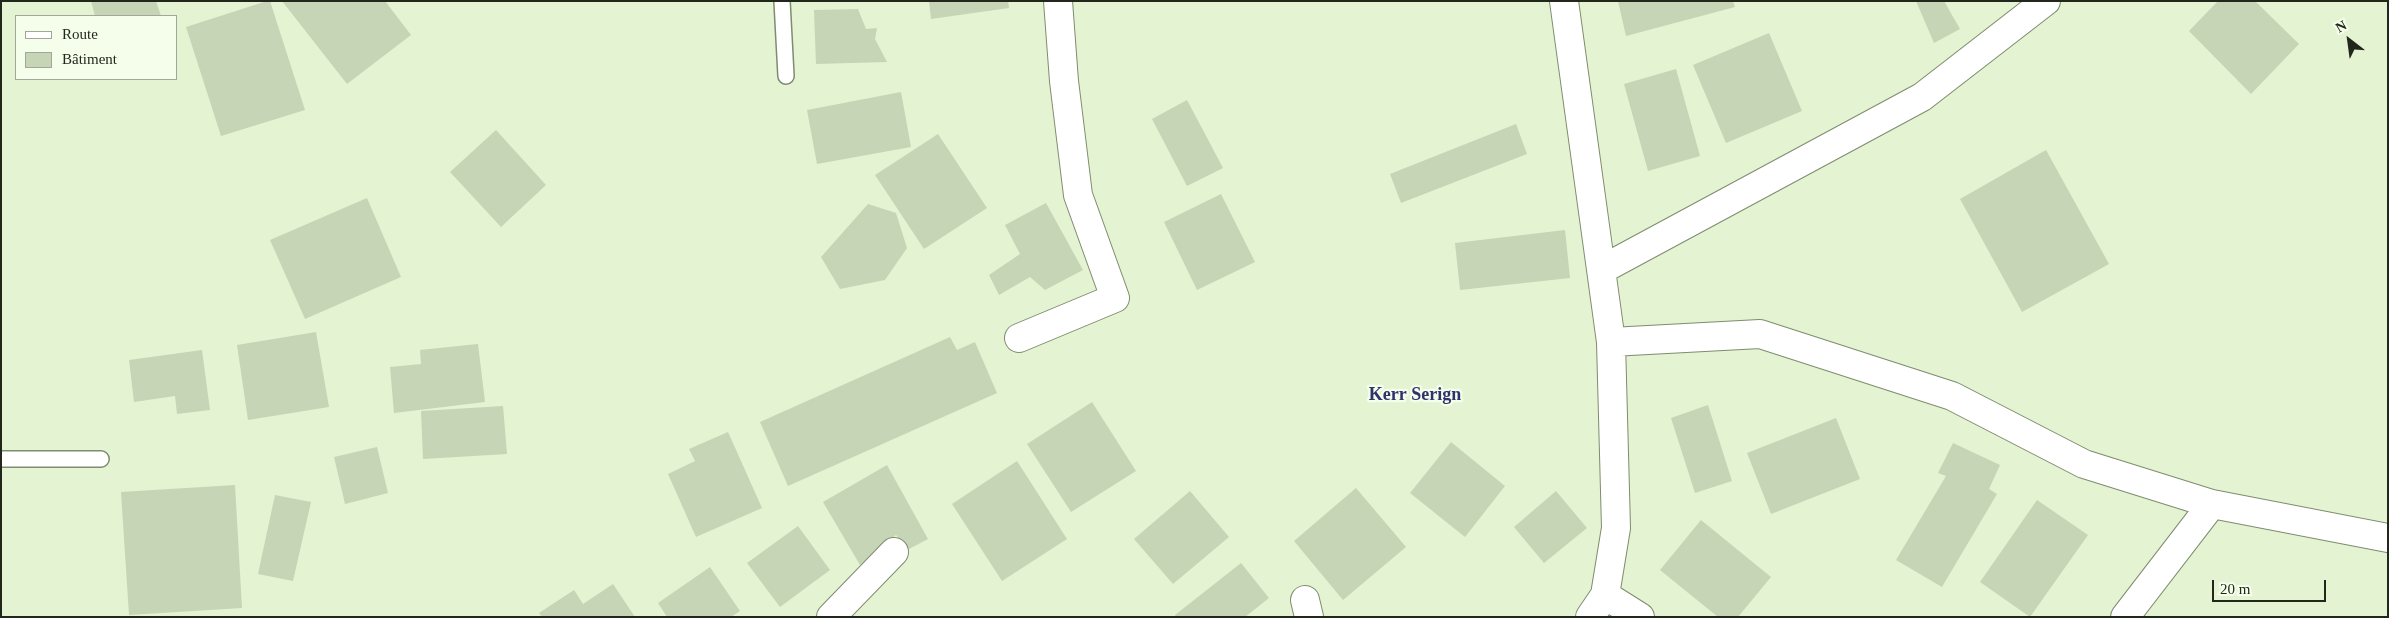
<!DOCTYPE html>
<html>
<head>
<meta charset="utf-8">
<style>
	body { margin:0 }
	#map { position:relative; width:2389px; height:618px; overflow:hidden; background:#e4f3d2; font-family:Georgia,serif }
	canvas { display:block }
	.frame { position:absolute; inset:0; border:2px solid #22271b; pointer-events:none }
	.legend { position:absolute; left:15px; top:15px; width:162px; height:65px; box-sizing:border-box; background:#f5feea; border:1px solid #a1a897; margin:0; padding:6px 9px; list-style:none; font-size:15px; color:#22271b }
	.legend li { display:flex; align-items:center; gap:10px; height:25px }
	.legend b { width:25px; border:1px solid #a1a897 }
	.north { position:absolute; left:2324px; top:15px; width:50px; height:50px; -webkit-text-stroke:4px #f5feea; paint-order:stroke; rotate:330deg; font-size:14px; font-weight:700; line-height:20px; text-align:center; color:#22271b }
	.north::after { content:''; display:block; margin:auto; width:18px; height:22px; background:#22271b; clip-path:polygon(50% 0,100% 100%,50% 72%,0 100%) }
	.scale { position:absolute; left:2212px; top:580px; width:114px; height:22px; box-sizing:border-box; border:2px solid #22271b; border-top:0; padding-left:6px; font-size:15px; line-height:18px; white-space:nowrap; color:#22271b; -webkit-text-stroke:4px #f5feea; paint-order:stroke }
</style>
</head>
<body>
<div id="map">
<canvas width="2389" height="618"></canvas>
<div class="frame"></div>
<ul class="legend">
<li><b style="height:6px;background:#fff"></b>Route</li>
<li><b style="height:14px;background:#c6d5b5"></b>Bâtiment</li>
</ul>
<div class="north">N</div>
<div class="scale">20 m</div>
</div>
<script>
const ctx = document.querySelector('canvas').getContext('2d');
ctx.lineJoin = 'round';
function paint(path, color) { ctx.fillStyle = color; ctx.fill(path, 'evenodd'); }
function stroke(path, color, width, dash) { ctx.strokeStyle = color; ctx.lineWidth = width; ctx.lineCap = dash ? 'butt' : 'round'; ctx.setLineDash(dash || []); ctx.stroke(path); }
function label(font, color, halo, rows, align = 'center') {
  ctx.font = font + ' Georgia,serif'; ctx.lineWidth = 4.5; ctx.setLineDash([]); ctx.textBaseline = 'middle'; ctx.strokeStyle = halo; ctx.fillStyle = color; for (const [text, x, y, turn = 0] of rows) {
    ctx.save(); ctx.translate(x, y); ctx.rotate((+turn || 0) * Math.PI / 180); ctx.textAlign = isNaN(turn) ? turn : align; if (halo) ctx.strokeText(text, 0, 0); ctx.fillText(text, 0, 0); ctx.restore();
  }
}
const building = new Path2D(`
	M91,1H156L161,16H95Z
	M267,1H270L305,110L221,136L186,27Z
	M282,1H385L411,35L347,84Z
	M929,1H1008L1009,8L931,19Z
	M1618,1H1733L1735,7L1626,36Z
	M1916,1H1944L1960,29L1934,43Z
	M2218,1H2255L2299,44L2251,94L2189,31Z
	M858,9L866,29L877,28L875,39L887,62L816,64L814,10Z
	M1769,33L1802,111L1726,143L1693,65Z
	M1676,69L1700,156L1648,171L1624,84Z
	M901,92L911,147L817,164L807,110Z
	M1187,100L1223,168L1187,186L1152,119Z
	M1516,124L1527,154L1401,203L1390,174Z
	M496,130L546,185L501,227L450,172Z
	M938,134L987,208L924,249L875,175Z
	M2046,150L2109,264L2022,312L1960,199Z
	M1221,194L1255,262L1197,290L1164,222Z
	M367,198L401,277L305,319L270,240Z
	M1046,203L1083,270L1045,290L1030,277L999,295L989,275L1020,254L1005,225Z
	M868,204L896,213L907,248L885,280L840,289L821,257Z
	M1565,230L1570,278L1460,290L1455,243Z
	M316,332L329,407L248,420L237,345Z
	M950,337L957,350L975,342L997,393L788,486L760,422Z
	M478,344L485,402L394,413L390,367L421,364L420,350Z
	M202,350L210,410L177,414L175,396L134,402L129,360Z
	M1092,402L1136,471L1071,512L1027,444Z
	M1708,405L1732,481L1695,493L1671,418Z
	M503,406L507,454L423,459L421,411Z
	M1836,418L1860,479L1771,514L1747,453Z
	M728,432L762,508L696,537L668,474L695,461L689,449Z
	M1451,442L1505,486L1465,537L1410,493Z
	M1953,443L2000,465L1989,489L1997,494L1942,587L1896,560L1946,476L1938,473Z
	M377,447L388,493L345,504L334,457Z
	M1017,461L1067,539L1002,581L952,504Z
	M887,465L928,539L909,549L896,535L860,565L823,502Z
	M235,485L242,608L129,615L121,492Z
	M1356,488L1406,547L1343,600L1294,541Z
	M1190,491L1229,537L1173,584L1134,539Z
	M1556,491L1587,528L1544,563L1514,527Z
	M275,495L311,502L293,581L258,574Z
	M2037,500L2088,535L2030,617L1980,582Z
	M1701,520L1771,577L1738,617H1718L1660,570Z
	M798,526L830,570L780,607L747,563Z
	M1241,563L1269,598L1245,617H1176L1175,615Z
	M710,567L740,611L731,617H667L658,603Z
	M613,584L635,617H542L539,613L574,590L583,604Z`);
const lane = new Path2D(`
	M782,1L786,76
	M1,459H101`);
const street = new Path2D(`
	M1564,1L1611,342L1616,528L1605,595L1590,617
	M1601,270L1922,97L2046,1
	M1019,338L1115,298L1078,195L1064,81L1058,1
	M1611,342L1760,334L1952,396L2084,464L2212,504L2388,538
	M1605,595L1640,617
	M1305,600L1309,617
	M831,617L894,552
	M2125,617L2212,504`);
const districtNames = [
	["Kerr Serign",1415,395]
];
paint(building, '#c6d5b5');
stroke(lane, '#7f8c6f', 18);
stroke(street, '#7f8c6f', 30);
stroke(lane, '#fff', 15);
stroke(street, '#fff', 28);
label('bold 18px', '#2e326d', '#f5feea', districtNames);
</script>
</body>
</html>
